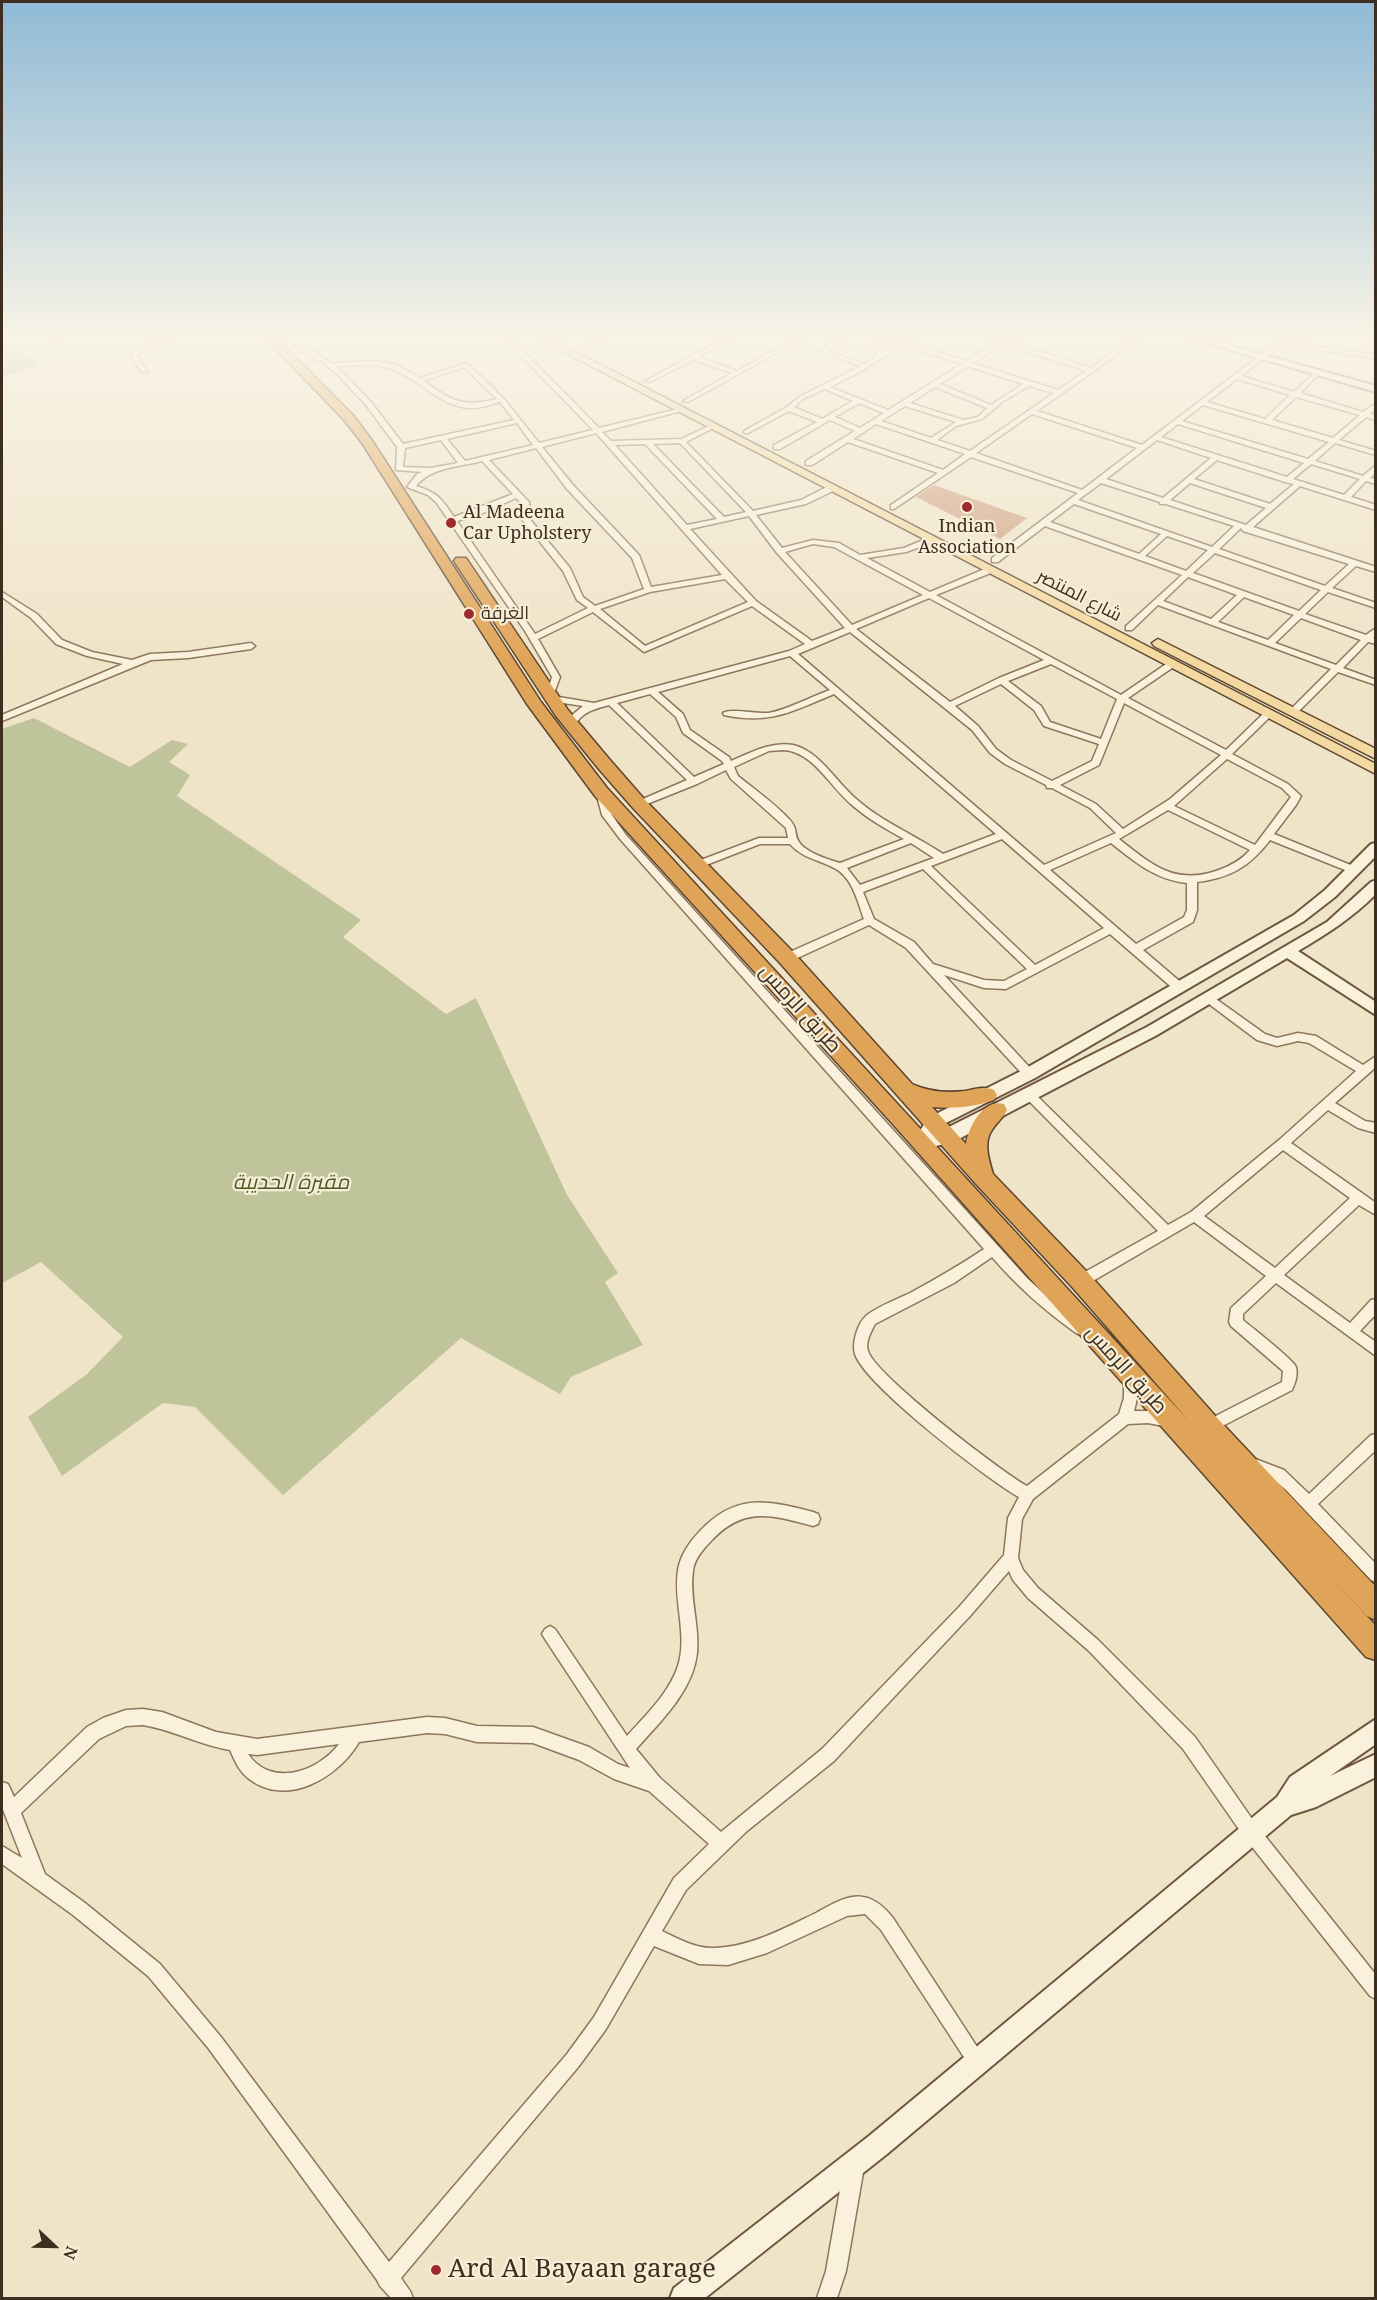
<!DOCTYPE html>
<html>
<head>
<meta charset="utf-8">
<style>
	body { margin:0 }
	#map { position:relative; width:1377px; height:2300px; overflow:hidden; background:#f0e4c8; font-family:"Noto Serif",serif }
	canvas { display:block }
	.frame { position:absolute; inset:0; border:3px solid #3d2e20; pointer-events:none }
	.north { position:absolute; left:24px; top:2216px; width:60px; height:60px; -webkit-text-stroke:4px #f7eed8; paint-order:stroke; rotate:112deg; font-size:16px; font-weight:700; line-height:24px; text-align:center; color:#3d2e20 }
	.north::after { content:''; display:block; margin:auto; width:21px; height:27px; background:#3d2e20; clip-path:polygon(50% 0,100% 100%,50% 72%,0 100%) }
</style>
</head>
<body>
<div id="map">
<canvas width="1377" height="2300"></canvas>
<div class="frame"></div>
<div class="north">N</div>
</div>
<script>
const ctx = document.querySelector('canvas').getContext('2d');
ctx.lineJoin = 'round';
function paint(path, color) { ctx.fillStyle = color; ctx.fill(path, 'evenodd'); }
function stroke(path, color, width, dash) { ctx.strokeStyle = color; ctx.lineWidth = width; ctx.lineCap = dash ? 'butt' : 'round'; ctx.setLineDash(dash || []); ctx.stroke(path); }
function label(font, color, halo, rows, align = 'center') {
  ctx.font = font + ' "Noto Serif",Cairo,serif'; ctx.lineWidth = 4.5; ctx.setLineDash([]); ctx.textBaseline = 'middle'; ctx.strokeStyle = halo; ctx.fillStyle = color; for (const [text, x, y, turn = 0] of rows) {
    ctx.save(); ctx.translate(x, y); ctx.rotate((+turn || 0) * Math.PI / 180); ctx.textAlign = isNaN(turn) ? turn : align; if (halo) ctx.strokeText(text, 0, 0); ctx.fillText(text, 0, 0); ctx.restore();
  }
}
const cemetery = new Path2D(`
	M2,338L7,341L43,365L2,377Z
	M34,718L130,767L172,740L188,744L169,762L190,775L177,796L361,920L343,937L446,1014L476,998L567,1195L618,1273L605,1282L643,1345L571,1377L560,1394L461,1338L283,1495L195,1407L163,1403L62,1476L28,1417L87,1374L123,1337L41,1262L2,1283V729Z`);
const building = new Path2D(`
	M934,485L1027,518L1000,539L916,497Z`);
const street = new Path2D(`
	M57,338H67L57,342L54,340Z
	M164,338H173L147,348L136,356L147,371L142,372L130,356L143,345Z
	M504,338H511L599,428L682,408L685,410L602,432L611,441L681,439L711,425H715V427L686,442L753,511L801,500L829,486H835V490L806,504L756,515L782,548L813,540L839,543L860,555L904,548L928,538H934V542L906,552L867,558L930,592L987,568H993V572L936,595L1121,695L1169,662H1175V666L1128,698L1226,750L1265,712H1271V716L1232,754L1288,784L1301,796L1296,805L1274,834L1358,868L1359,870L1354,873L1350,872L1270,840C1250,866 1231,878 1197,882V910L1193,922L1143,950L1184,985L1185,988L1180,992L1176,991L1110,934L1006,989L984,988L944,975L1033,1071L1035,1074L1033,1077H1025L906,948L869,925L791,961H783L782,958L783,955L864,919C858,903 853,879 836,869C821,860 803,859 790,844H760L701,867H693V863L759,838H788L786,828L731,779L726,770L697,784L642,806H636V802L687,780L609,705C594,709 582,712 574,726H568L566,724L571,716L583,706L550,701V698L546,695L552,677L525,631L436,502L428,495L407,487L417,474L422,472L396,470L397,447L366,405L338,375L324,363L293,347L296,345L313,351L331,363L371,361L389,363L399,366L420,378L467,363L504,399L539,443L593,430ZM371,365C414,367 430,404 468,408C479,409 490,405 500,402L514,420L403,444L371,402L336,366ZM464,367L497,399C462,407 453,402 424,381ZM517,423L533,445L465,461L447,439ZM596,433L722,575L651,587L639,555L573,485L542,447ZM441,440L458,463L431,468L403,467L405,448ZM680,443L746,512L724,517L653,444ZM645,444L717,519L687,525L615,445ZM536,448L567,489L632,558L644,589L595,606L583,597L570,568L529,518V502L489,460ZM482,461L513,494L454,517C441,498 438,493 416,486C431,467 459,467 482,461ZM516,498L522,504L521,518L563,571L577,600L588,608L535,634L457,521L483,513ZM749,516L777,553L845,628L812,641L756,601L690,529ZM813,544L834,547L923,595L852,625L785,552ZM725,579L748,602L645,646L600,609L650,592ZM929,598L1044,660L999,678L950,702L856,629ZM752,606L805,644L789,651L594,703L553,696L560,677L538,639L593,612L644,652ZM850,632L972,730L990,753L1005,764L1046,785L1047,788H1052L1090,808L1116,833L1044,865L798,654ZM790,656L830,690C813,696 784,711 768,713C757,714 730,708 723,713L724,715C770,725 793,711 834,694L996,834L943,854C910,832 872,818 845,788C830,772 815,750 793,745C771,741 750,753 731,761L729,757L690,730L683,714L658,692ZM1051,664L1117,699L1101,739L1050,722L1041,706L1008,681ZM1001,684L1034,710L1044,726L1099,744L1092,761L1052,781L1011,760L996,749L978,726L955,706ZM650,694L676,717L683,733L722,761L724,764L694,777L617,703ZM1124,703L1221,755L1170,799L1123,829L1096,804L1060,785L1099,765ZM783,750C813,751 831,788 852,805C868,819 886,829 904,839L840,863C829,860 805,852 799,842C793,833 799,829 788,818C773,802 754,789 738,776L734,767L769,751ZM1227,759L1282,788L1291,797L1255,845L1174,806ZM1168,810L1250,850C1241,860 1232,865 1219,870C1175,886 1152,865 1119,839ZM1002,839L1104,928L1035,965L931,866ZM911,843L934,858L860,885L847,868ZM1111,843C1135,862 1156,880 1187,883V910L1184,917L1136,944L1050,870ZM923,869L1027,969L1004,981L984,980L933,964L914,942L874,919L863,892Z
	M597,338H605L585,349L580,348Z
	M725,338H733L699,357L737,371L796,338H804L688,402L683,401L732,373L694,360L650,382L645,381Z
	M840,338H848L828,351L865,364L877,356L873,338H879L882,352L896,343L883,338L901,341L905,338H912L906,342L966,361L997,342L988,338H1011L1007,341L1091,368L1134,338H1141L1037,411L1142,445L1283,338H1290L1287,341L1376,355V359L1283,344L1241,376L1294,392L1317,371L1319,372V374L1300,393L1363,412L1376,403V409L1370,414L1376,416V420L1366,417L1339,440L1376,451V455L1335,443L1315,461L1363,476L1376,465V472L1370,478L1376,480V484L1366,481L1351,497L1376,505V510L1300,486L1253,527L1376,567V572L1356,566L1332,588L1376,603V608L1328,592L1305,614L1366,635L1376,628V635L1373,638L1376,639V644L1368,642L1343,668L1376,680V685L1338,672L1296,714H1290V710L1331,669L1158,605L1132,630H1126V626L1182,575L1045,526L998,562H992V558L1078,493L971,457L894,509H891V505L938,473L848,442L812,465H806V461L855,431L830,420L780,449H774V445L817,422L789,411L748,433H744V431L787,407L799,397L861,366L820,351ZM1003,344L1086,371L1058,390L972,363ZM902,345L962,364L888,410L830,387L860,372ZM968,366L1023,384L991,405L940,384ZM1237,379L1290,395L1265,419L1207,402ZM1029,386L1054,393L970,451L937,440L956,426L982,419L1002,402ZM935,387L987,408L978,417L963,420L910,403ZM825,389L853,401L822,419L794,407L803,399ZM1296,397L1360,415L1333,438L1272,420ZM859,403L884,413L860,428L835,417ZM1203,405L1329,442L1308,459L1182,421ZM905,406L956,422L931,438L881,421ZM1032,414L1137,448L1082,490L976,453ZM876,424L965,454L943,470L853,439ZM1178,424L1304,463L1287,477L1161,437ZM1157,440L1211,458L1163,498L1106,479ZM1217,460L1285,482L1294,484L1270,504L1194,479ZM1311,464L1360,479L1344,495L1293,479ZM1101,483L1160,502V504H1166L1234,526L1212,547L1078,500ZM1190,483L1266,508L1246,525L1170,500ZM1074,504L1161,534L1139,554L1050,522ZM1241,528L1243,531L1349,564L1325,586L1219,549ZM1167,536L1208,550L1186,571L1145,556ZM1215,553L1321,590L1299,611L1193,573ZM1188,577L1237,595L1211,619L1163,601ZM1244,597L1294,615L1268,640L1218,622ZM1301,618L1361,640L1336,665L1275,643Z
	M2,592L37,614L62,640L92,652L132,660L150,654L188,652L251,643L255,646L251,649L188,658L151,660L2,721V715L123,664L87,656L56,644L31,618L2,597Z
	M601,789L606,792L612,815L626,835L1027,1278L1053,1302L1086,1325L1088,1329L1086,1333L1081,1335L1076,1333C1043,1309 1019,1288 992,1257L954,1283L875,1324C871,1332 865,1342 868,1351C874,1374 1001,1472 1027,1486L1119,1414L1124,1398V1378L1126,1374L1131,1372L1136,1374C1141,1386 1137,1399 1134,1411H1148L1174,1417L1176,1421L1174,1425L1169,1427L1148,1423L1128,1424L1033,1499L1022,1519L1018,1558L1023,1570L1038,1588L1098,1640L1195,1737L1257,1826L1376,1975V1999L1370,1996L1245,1838L1183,1749L1088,1650L1028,1598L1013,1580L1009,1571L970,1616L834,1761L747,1831L686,1890L662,1931C679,1939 696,1949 715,1948C750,1947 785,1928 816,1913C829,1906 847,1894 863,1897C876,1899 885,1908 893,1918L983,2056L986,2062L983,2068L977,2071L971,2068L881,1930L865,1914L847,1916L767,1953L728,1965L699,1964L654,1946L606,2029L579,2066L401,2278L410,2291L413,2298H391L380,2286L377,2280L209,2049L148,1976L73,1915L2,1864V1846L22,1858L2,1807V1782L8,1784L14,1797L87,1727L103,1718L126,1710L143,1709L162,1712L216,1732L257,1739L427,1717L445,1718L477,1726L533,1727L589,1747L618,1764L630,1768L545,1639L542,1634L545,1629L550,1626L555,1629L627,1736C646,1715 669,1693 678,1666C688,1635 673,1601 678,1570C680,1556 690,1541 700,1531C736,1493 767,1500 813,1512L818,1514L820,1519L818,1524L813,1526C772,1515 744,1506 712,1540C704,1548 694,1559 693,1571C689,1598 700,1626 697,1653C693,1691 660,1722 636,1749L660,1778L721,1832L822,1749L960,1606L1004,1555L1008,1518L1019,1497C988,1480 864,1384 855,1354C852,1344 857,1324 866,1316C873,1309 899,1298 910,1293C936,1279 960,1265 984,1249L620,839L602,815L596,792ZM143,1725C173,1730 200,1745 230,1750C235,1761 239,1771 248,1778C286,1809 339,1777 359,1742L427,1733L445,1734L477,1742L533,1743L579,1760L614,1779L649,1791L709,1844L674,1878L594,2017L567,2054L389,2262L221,2037L160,1964L85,1903L45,1874L21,1813L99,1739L126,1726ZM339,1744C318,1772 271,1788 248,1754L257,1755Z
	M1209,994L1265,1034L1277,1038L1298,1033L1316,1036L1363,1065L1376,1056V1067L1335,1103L1365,1121L1376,1123V1133L1358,1128L1328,1110L1291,1143L1376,1203V1215L1359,1205L1284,1275L1350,1323L1371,1300L1376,1299V1314L1360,1331L1376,1342V1356L1276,1283L1243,1314V1320C1252,1328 1293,1359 1296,1367C1298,1376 1295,1383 1292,1390L1209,1433L1204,1432L1202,1427L1204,1422L1282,1382L1283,1371L1231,1326L1229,1322L1231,1308L1266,1276L1194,1222L1086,1285L1081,1286L1076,1285L1075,1281L1076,1277L1158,1231L1022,1094L1024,1091H1032L1168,1225L1191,1212L1279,1140L1356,1071L1309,1043L1298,1041L1277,1046L1257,1040L1205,1001L1204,998ZM1283,1150L1350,1198L1275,1268L1204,1216Z
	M1376,1434V1450L1318,1504L1376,1564V1582L1371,1580L1286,1490L1274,1480L1245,1469L1243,1464L1245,1459L1250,1457L1284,1470L1309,1494L1371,1435Z
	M854,2157L861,2160L864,2167L846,2271L837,2298H817L826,2271L844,2167L847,2160Z`);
const secondary = new Path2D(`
	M1189,338H1203L1376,386V392Z
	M1376,843V856L1335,897L1304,921L1035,1078L940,1126L935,1134L1147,1027L1327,922L1371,882L1376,880V894C1352,918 1327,934 1298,951L1376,1002V1015L1287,958L1157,1035L953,1142L936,1146L935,1157L929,1159L923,1157L918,1134L928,1118L1023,1070L1294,915L1325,890L1371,844Z
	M1376,1719V1744L1330,1776L1376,1754V1777L1316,1807L1291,1815L887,2154L705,2298H670L674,2288L869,2136L1277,1797L1290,1777Z`);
const primary = new Path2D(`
	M537,338H549L1376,764V774Z
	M1158,639L1376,749V759L1154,646L1152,643Z`);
const highway = new Path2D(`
	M265,338H276L353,415L373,442L541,702L607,788L1189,1421L1073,1288L976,1184L780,963L633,808L598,768L556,716L454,561L456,558H466L568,710L610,760L645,800L794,953L912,1084C930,1092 946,1093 965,1091C975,1089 984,1086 994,1090L997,1095L994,1100C975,1107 953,1109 932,1107L966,1144C968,1127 984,1098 1004,1104L1007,1110C1003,1118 996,1123 992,1130C983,1143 989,1160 993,1174L1089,1274L1218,1419L1376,1587V1620L1367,1616L1322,1568L1376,1626V1660L1366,1657L891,1122L595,796L527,704L362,443L345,421Z`);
const markers = [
	[967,507,6,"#9e2a2b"],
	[451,523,6,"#9e2a2b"],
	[469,614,6,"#9e2a2b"],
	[436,2270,6,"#9e2a2b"]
];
const farPoinames = [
	["Al Madeena",463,513],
	["Car Upholstery",463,534],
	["Indian",967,527,"center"],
	["Association",967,548,"center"],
	["الغرفة",481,614]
];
const farStreetnames = [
	["شارع المنتصر",1079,596,27]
];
const streetNames = [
	["طريق الرمس",800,1009,48],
	["طريق الرمس",1126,1370,48]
];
const parkNames = [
	["مقبرة الحديبة",291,1183]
];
const nearPoinames = [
	["Ard Al Bayaan garage",448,2270]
];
paint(cemetery, '#bfc49a');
paint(building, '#cf9f7d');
stroke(street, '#8d765c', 3);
stroke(secondary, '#6f573f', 4);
stroke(primary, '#5b4430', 3);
stroke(highway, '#5b4430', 3);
paint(street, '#faf1dc');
paint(secondary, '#faf1dc');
paint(primary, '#f3d9a0');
paint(highway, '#e0a458');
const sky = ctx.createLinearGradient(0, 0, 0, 660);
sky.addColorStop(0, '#8fbad6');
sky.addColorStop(0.51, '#f8f3e6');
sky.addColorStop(1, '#f8f3e600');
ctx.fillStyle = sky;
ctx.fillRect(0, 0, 1377, 660);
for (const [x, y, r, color] of markers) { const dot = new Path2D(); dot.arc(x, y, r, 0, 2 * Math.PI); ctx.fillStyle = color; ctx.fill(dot); stroke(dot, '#f7eed8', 2); }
label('18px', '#3d2e20', '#f7eed8', farPoinames, 'left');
label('18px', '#3d2e20', '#f7eed8', farStreetnames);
label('21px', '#3d2e20', '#f7eed8', streetNames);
label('italic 21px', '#4d5a26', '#f7eed8', parkNames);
label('26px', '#3d2e20', '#f7eed8', nearPoinames, 'left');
</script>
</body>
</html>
